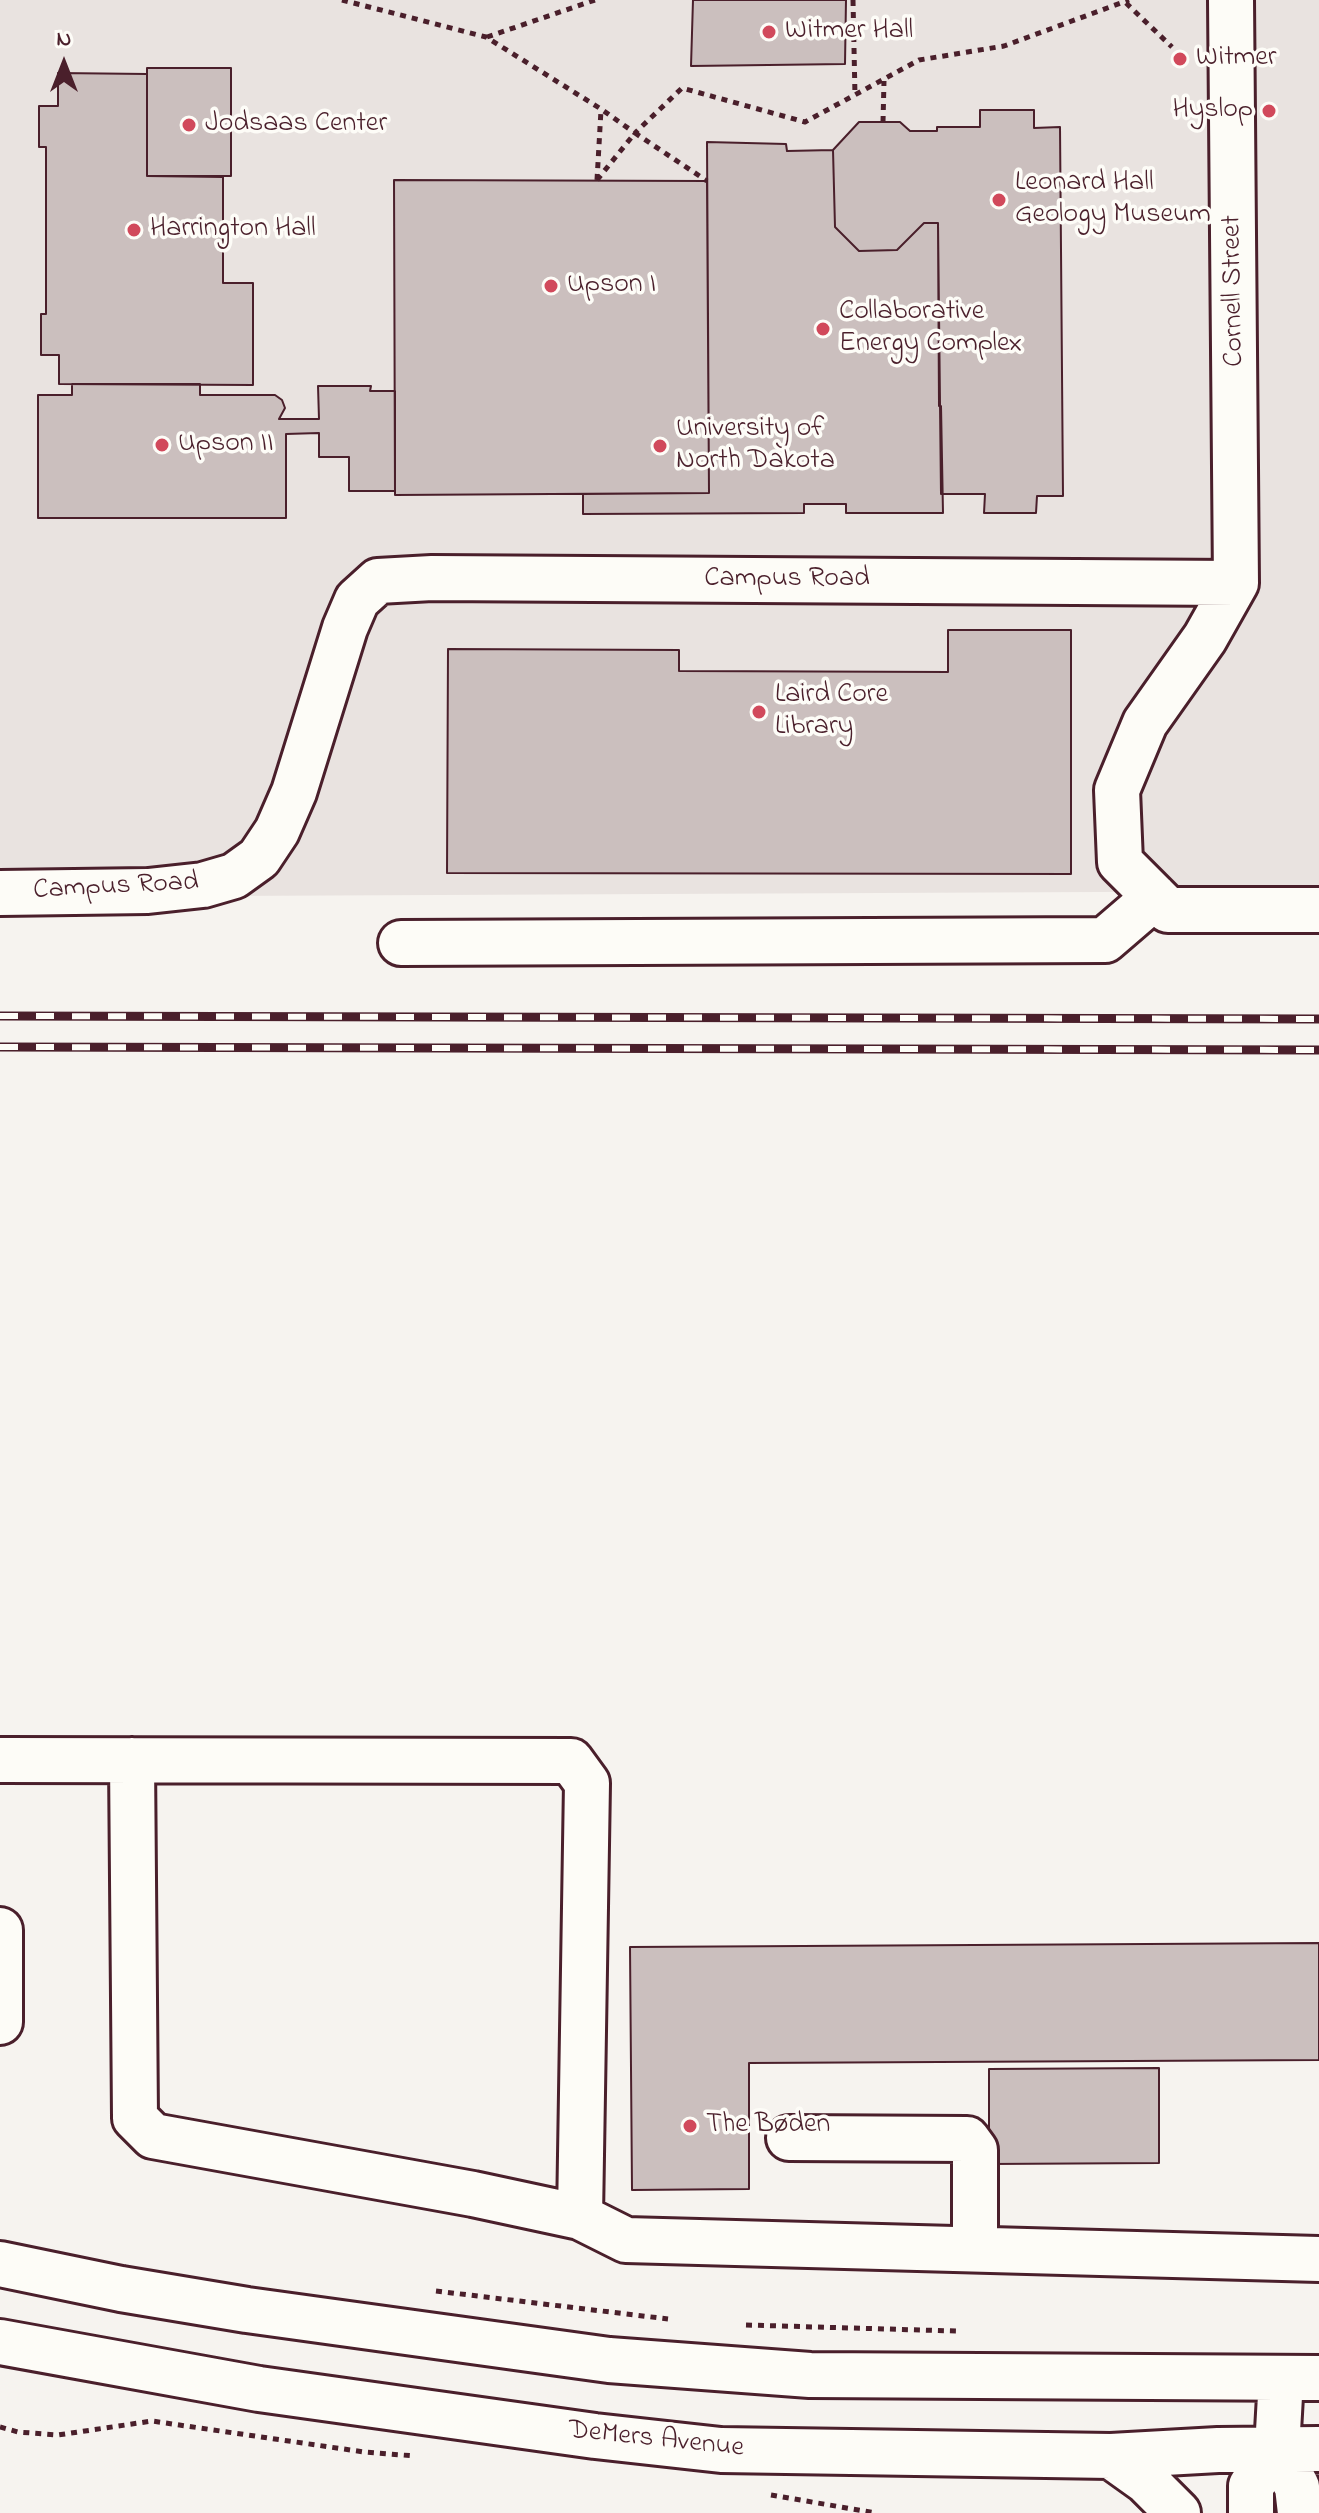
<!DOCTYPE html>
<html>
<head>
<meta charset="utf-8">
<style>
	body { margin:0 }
	#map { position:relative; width:1319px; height:2513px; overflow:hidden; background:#f6f3ef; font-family:"Indie Flower",sans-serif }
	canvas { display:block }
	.north { position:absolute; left:24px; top:24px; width:80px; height:80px; -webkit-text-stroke:6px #fdfcf7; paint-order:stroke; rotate:0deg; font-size:22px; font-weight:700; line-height:32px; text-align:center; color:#4a1f2b }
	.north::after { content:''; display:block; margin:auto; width:28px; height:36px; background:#4a1f2b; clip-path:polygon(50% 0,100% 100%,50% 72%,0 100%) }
</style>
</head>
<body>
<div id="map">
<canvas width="1319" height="2513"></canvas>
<div class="north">N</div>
</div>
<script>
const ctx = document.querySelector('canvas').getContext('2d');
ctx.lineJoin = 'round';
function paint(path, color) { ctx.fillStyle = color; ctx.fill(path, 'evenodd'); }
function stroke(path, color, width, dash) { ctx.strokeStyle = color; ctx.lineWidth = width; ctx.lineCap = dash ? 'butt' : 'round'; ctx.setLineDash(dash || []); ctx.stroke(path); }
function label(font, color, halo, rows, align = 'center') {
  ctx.font = font + ' "Indie Flower",sans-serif'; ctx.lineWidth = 7; ctx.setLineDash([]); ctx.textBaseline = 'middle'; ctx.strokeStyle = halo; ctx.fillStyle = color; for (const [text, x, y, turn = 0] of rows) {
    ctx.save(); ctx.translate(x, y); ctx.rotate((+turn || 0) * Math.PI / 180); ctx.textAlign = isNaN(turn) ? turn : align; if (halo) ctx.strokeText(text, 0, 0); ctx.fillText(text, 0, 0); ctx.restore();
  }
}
const built = new Path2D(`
	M0,0H1319V891L0,897Z`);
const building = new Path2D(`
	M693,0H846L845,64L691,66Z
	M147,68H231V176H147Z
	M58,73L147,74V176L223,177V283H253V385L59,384V355H41V314H46V147H39V106H58Z
	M980,110H1034V128L1060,127L1063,496H1037L1036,513H984L985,494H941L938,223H924L897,250L859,251L835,227L833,150L859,122H900L910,131H937V127H980Z
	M707,142L786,144L787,151L833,150L835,227L859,251L897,250L924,223H938L939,406H941L943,513H846V504H804V513L583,514V494L709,493Z
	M394,180L707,181L709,493L395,495Z
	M72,384H200V395H275L282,400L285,408L279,419H319L318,386H371L370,391H395V491H349V457H319V433L286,434V518H38V395H72Z
	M948,630H1071V874L447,873L448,649L679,650V671L948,672Z
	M1319,1943V2060L749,2063V2189L632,2190L630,1947Z
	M1159,2068V2163L989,2164V2069Z`);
const path = new Path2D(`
	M342,0L486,37L601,109L635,133L682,88L805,122L919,60L1004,46L1129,0
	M853,0L855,96
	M1126,3L1172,47
	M487,37L595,0
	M883,122L884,81
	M597,180L635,133L707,181
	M597,180L601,110
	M436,2291L668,2319
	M746,2325L956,2331
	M0,2427L18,2432L58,2435L152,2421L364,2452L415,2456
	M771,2495L876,2513`);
const minor = new Path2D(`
	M1231,0L1236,583L1205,638L1145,723L1117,790L1120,862L1168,910H1319
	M0,893L148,891L203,885L234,876L259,858L277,831L294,792L345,628L357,600L378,581L432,578L1236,583
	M401,943L1105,940L1155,897
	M0,1760L571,1761L587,1783L580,2217L473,2194L153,2136L135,2118L132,1760
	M0,1930V2022
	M789,2138L967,2139L975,2150V2249
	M580,2217L626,2240L1319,2259`);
const major = new Path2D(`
	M0,2264L121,2289L247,2310L609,2360L810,2375L1319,2378
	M0,2342L259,2389L595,2436L721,2450L1111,2456L1218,2450L1319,2449
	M1281,2378L1277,2449L1297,2487L1300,2513
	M1111,2456L1146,2481L1178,2513
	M1251,2513V2486L1277,2449`);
const rail = new Path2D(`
	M0,1016L1319,1019
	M0,1047L1319,1050`);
const markers = [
	[769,32,8,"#d1495b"],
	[1180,59,8,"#d1495b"],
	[1269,111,8,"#d1495b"],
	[189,125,8,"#d1495b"],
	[999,200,8,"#d1495b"],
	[134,230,8,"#d1495b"],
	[551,286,8,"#d1495b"],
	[823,329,8,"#d1495b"],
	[162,445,8,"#d1495b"],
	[660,446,8,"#d1495b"],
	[759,712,8,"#d1495b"],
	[690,2126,8,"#d1495b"]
];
const poiNames = [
	["Witmer Hall",785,32],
	["Witmer",1196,59],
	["Hyslop",1253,111,"right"],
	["Jodsaas Center",205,125],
	["Leonard Hall",1015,184],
	["Geology Museum",1015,216],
	["Harrington Hall",150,230],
	["Upson I",567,286],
	["Collaborative",839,313],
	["Energy Complex",839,345],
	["University of",676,430],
	["North Dakota",676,462],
	["Upson II",178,445],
	["Laird Core",775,696],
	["Library",775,728],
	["The Bøden",706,2126]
];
const streetNames = [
	["Cornell Street",1235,291,-91],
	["Campus Road",787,580],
	["Campus Road",116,888,-3],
	["DeMers Avenue",656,2441,6]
];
paint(built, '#e9e3e0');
paint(building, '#cbbfbe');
stroke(building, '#4a1f2b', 2);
stroke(minor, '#4a1f2b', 50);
stroke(major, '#4a1f2b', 50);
stroke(path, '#4a1f2b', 5, [6, 6]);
stroke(minor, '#fdfcf7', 44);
stroke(major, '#fdfcf7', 44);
stroke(rail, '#4a1f2b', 9);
stroke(rail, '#fdfcf7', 6, [18]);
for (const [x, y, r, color] of markers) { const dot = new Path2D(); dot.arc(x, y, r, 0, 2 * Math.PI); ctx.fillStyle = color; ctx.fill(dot); stroke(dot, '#fdfcf7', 3); }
label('28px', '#4a1f2b', '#fdfcf7', poiNames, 'left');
label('28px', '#4a1f2b', '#fdfcf7', streetNames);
</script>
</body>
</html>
